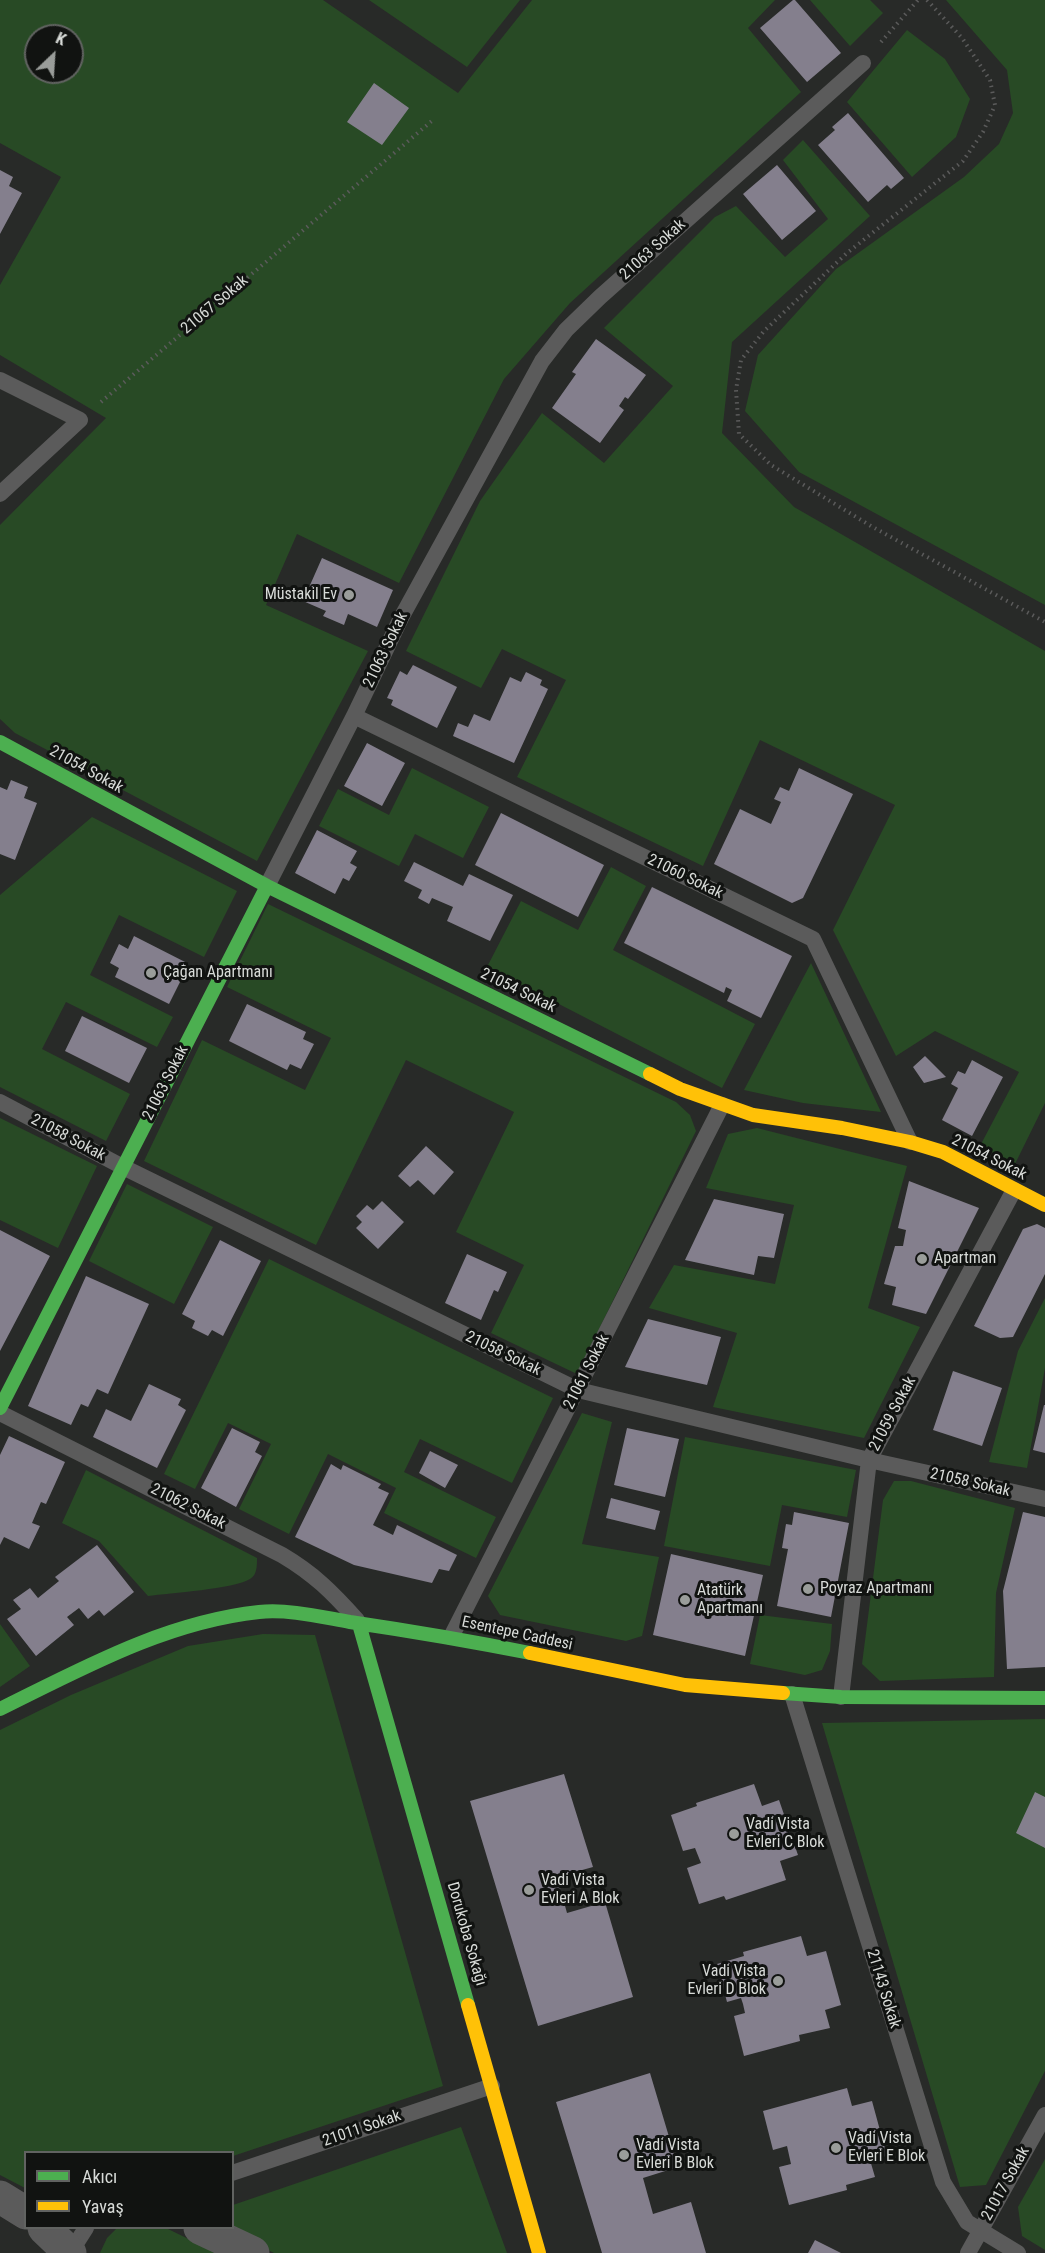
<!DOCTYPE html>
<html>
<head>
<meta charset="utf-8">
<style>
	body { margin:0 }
	#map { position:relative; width:1045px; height:2253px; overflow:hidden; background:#282a28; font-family:"Roboto Condensed",sans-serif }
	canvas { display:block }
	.legend { position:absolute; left:24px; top:2151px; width:210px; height:78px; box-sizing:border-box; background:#111311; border:2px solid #616361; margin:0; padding:8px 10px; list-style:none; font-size:18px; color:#d8dbd8 }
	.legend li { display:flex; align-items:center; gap:12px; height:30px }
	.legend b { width:30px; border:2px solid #616361 }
	.north { position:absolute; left:24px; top:24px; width:60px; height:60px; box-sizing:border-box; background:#111311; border:2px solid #616361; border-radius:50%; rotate:25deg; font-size:16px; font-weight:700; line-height:24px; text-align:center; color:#d8dbd8 }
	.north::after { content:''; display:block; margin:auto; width:21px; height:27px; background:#9a9d9a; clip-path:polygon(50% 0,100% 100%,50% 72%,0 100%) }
</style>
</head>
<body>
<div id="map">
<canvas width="1045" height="2253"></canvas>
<ul class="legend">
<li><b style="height:8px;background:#4caf50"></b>Akıcı</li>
<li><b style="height:8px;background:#ffc107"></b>Yavaş</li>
</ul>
<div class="north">K</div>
</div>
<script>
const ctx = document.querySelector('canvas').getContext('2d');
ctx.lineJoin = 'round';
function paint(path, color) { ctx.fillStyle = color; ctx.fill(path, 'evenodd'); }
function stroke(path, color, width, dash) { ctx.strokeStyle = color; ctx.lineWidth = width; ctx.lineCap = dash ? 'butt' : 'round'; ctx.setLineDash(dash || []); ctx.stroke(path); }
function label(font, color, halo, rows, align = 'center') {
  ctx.font = font + ' "Roboto Condensed",sans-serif'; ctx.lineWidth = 6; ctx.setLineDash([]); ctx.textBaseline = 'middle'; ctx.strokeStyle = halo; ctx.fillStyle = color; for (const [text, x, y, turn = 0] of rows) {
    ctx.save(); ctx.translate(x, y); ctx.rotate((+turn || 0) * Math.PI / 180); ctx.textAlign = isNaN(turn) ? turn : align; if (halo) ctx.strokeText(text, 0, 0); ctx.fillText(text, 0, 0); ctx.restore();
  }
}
const green = new Path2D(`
	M0,0H323L458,93L532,0H775L748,28L801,92L570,303L504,379L399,583L297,534L266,605L368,651L257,861L15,733L0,719V525L106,418L0,355V285L61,177L0,143ZM36,36H72V72H36Z
	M369,0H520L467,67Z
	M810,0H870L883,13L850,46Z
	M946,0H1045V605L799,472L745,411L758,355L836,269L964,177L999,144L1013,113L1007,70Z
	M907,30L945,59L970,99L956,137L912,177L847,102Z
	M803,140L870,216L732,342L722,433L794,507L1045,651V1103L1015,1164L980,1146L1019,1072L935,1031L896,1056L833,930L895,805L760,740L703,866L517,777L566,680L502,649L481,688L406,651L480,501L542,413L604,463L673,386L604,328L715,217L736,206L785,257L828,219L783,160Z
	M412,768L489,807L463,858L415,834L399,866L319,826L338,789L389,815Z
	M92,817L237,891L204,957L119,915L90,975L173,1017L157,1047L66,1002L42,1049L130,1094L106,1141L0,1087V895Z
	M611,867L646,886L613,950L755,1024L722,1088L487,967L521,901L578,930Z
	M268,904L676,1102L690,1115L696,1131L577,1374L491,1333L524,1265L456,1232L514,1112L406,1060L316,1245L144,1161L202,1040L305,1090L331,1038L227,987Z
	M811,963L881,1112L803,1103L744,1090Z
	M0,1118L97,1166L58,1248L0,1220Z
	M757,1128L907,1166L868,1308L920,1327L864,1438L713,1407L737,1333L649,1308L674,1265L775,1284L794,1205L706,1188L728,1134Z
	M127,1184L213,1227L174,1304L89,1261Z
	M269,1259L553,1398L512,1483L420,1439L404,1472L496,1517L476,1558L384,1513L396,1488L328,1454L289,1534L239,1509L271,1444L228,1423L195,1489L164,1474Z
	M1045,1298V1368L1027,1468L989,1462L1018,1351Z
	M582,1413L612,1422L582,1544L659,1557L642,1636L626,1641L500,1615L488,1596Z
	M685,1437L856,1470L847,1517L782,1505L770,1566L664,1546Z
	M86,1470L257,1558C257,1566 257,1575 250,1579C234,1589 170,1593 148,1596L99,1541L62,1523Z
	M894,1481H911L1015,1508L996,1593L994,1677L880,1681L862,1664L883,1500Z
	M760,1615L832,1624L830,1651L822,1670L805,1675L750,1664Z
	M0,1624L30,1666L0,1687Z
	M263,1634L315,1635L443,2086L233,2156L232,2152H26L25,2188L0,2175V1730L71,1695L188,1646Z
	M1045,1719V2071L986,2185L960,2187L822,1723Z
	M461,2127L507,2253H274L225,2228H232L233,2205Z
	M1045,2159V2250L1022,2236L1018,2207Z
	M117,2228H166L217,2253H100L107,2238Z`);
const building = new Path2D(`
	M793,0H795L841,53L807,82L760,28Z
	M374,83L409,108L382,145L347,122Z
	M848,113L904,178L891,189L887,185L868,202L818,145L835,130L832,127Z
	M777,165L816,211L782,240L743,194Z
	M0,170L13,177L9,186L22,193L0,234Z
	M596,339L646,375L628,399L625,397L619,406L624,410L600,443L552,408L576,374L572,372Z
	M322,558L393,590L377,627L348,614L344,625L323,616L326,611L303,601Z
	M413,665L457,687L437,728L391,705L393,700L387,698L400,671L407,675Z
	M526,672L542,680L540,685L548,689L514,763L453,736L458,723L468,727L474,714L490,721L510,677L521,682Z
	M367,743L405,763L382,806L344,786Z
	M799,768L853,794L803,898L792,903L714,864L740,809L771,824L781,802L774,799L780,787L789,791Z
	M11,780L28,787L24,798L37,803L15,860L0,854V787L7,790Z
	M501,813L604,865L578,917L475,865Z
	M317,830L357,851L350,863L357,867L349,881L343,878L335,894L295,873Z
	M414,862L463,886L469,874L513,895L490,941L447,921L453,907L432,898L429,904L418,898L422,890L404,881Z
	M652,887L792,956L761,1018L727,1001L732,990L726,987L724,993L624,943Z
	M134,936L189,964L169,1004L115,977L119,968L110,963L119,944L128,949Z
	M247,1004L306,1032L303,1039L314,1044L301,1069L290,1064L287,1070L229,1041Z
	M82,1016L147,1048L129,1083L65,1051Z
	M925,1056L946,1077L924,1083L913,1067Z
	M972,1060L1003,1077L972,1136L942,1120L958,1088L951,1084L958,1071L965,1074Z
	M426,1146L454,1172L434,1195L418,1180L410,1187L398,1176Z
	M909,1181L979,1208L926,1314L892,1305L896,1287L884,1284L895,1246H903L906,1230L898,1228Z
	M714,1199L784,1214L774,1258L758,1256L754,1275L685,1260Z
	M382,1201L404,1222L378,1249L356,1228L362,1222L356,1216L367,1205L373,1210Z
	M1037,1224L1045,1228V1274L1013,1337L1000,1338L974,1326L1023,1229Z
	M0,1230L50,1256L0,1351Z
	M220,1240L261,1261L223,1336L212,1330L208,1336L192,1328L195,1321L182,1314Z
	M467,1254L507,1272L498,1292L494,1290L481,1320L445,1303Z
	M86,1276L149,1304L108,1394L97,1389L88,1407L81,1404L71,1425L28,1406Z
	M648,1319L721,1337L707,1385L625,1367Z
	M953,1371L1002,1388L982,1446L933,1430Z
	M149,1384L181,1399L178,1405L186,1410L157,1468L93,1437L106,1409L131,1421Z
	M1044,1405H1045V1453L1033,1450Z
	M232,1428L260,1442L255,1452L262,1456L236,1507L201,1488Z
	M627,1428L679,1439L665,1497L614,1485Z
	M9,1436L65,1462L46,1504L41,1502L32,1523L40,1526L29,1549L4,1537L0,1545V1455Z
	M430,1451L458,1465L445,1488L419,1473Z
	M331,1464L341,1470L343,1465L381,1484L378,1488L389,1493L373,1525L393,1535L397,1525L457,1555L449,1571L439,1569L432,1583L354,1565L295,1537Z
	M611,1498L660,1511L655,1530L606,1518Z
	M794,1512L849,1523L831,1617L777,1606L788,1549L782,1548L786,1524L792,1525Z
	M1023,1512L1045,1517V1667L1007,1669L1003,1591Z
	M97,1545L134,1592L104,1616L99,1610L88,1619L79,1608L67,1617L74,1625L36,1656L7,1619L21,1609L13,1600L30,1588L38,1598L59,1581L55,1577Z
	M671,1554L763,1575L745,1656L653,1635Z
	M564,1774L593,1867L557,1877L567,1913L605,1902L633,1997L538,2026L470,1801Z
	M754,1784L762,1806L779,1800L798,1855L780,1861L786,1880L726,1900L724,1896L699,1904L687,1868L701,1863L695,1848L683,1851L671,1815L697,1806L696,1803Z
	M1035,1792L1045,1797V1848L1016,1833Z
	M801,1936L807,1956L826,1951L841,2005L825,2010L830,2028L799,2035L800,2041L744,2056L734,2016L745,2013L743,2004L741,1998L727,2002L717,1964L744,1956L743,1952Z
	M650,2073L678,2167L643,2178L653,2214L691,2202L706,2253H602L556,2102Z
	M847,2088L852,2106L872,2101L887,2156L870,2160L875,2177L846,2185L847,2190L789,2205L779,2167L791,2164L787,2146L773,2150L763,2111Z
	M815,2240L841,2253H808Z`);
const path = new Path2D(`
	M927,0L962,38L990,80L995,105L983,132L963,161L847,253L764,331L741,360L736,390L739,434L771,465L871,526L1045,622
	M881,42L918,0
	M101,402L433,120`);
const lane = new Path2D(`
	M0,380L80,420L0,494
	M354,716L813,939L910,1142
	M267,886L354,716L401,618L542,361L566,330L600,297L863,63
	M0,1102L123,1167L578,1390L869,1460L1045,1499
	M0,1413L282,1555C314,1574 332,1592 357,1620
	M451,1637L722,1105
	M792,1694L943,2182L967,2222L1018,2253
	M841,1697L869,1460L1014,1190
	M232,2173L492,2086
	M70,2253L86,2228
	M968,2253L1045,2115`);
const street = new Path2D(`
	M0,2197L26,2213
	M44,2228L70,2253
	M200,2228L253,2253`);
const fast = new Path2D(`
	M0,742L267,886L650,1074
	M0,1408L267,886
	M359,1624L468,2005
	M783,1693L841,1697L1045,1698
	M0,1709C83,1668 166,1622 259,1612C289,1609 321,1617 350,1622C411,1631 470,1641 530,1653`);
const slow = new Path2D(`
	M650,1074L680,1089L753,1115L842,1128L910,1142L943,1152L1045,1205
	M530,1653L685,1685L783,1693
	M468,2005L539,2253`);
const markers = [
	[349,595,6,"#9a9d9a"],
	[151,973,6,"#9a9d9a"],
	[922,1259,6,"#9a9d9a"],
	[808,1589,6,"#9a9d9a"],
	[685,1600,6,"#9a9d9a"],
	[734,1834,6,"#9a9d9a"],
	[529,1890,6,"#9a9d9a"],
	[778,1981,6,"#9a9d9a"],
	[836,2148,6,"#9a9d9a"],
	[624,2155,6,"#9a9d9a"]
];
const streetNames = [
	["21063 Sokak",653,250,-42],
	["21067 Sokak",215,305,-40],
	["21063 Sokak",386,650,-64],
	["21054 Sokak",86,770,29],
	["21060 Sokak",685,877,26],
	["21054 Sokak",518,991,26],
	["21063 Sokak",166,1083,-63],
	["21058 Sokak",68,1138,28],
	["21054 Sokak",989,1158,27],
	["21058 Sokak",503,1354,26],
	["21061 Sokak",587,1372,-63],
	["21059 Sokak",893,1414,-62],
	["21058 Sokak",970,1483,13],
	["21062 Sokak",188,1507,27],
	["Esentepe Caddesi",517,1634,12],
	["Dorukoba Sokağı",466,1934,74],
	["21143 Sokak",883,1989,73],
	["21011 Sokak",362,2129,-19],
	["21017 Sokak",1006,2184,-61]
];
const poiNames = [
	["Müstakil Ev",337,595,"right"],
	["Çağan Apartmanı",163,973],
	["Apartman",934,1259],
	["Poyraz Apartmanı",820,1589],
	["Atatürk",697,1591],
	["Apartmanı",697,1609],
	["Vadi Vista",746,1825],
	["Evleri C Blok",746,1843],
	["Vadi Vista",541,1881],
	["Evleri A Blok",541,1899],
	["Vadi Vista",766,1972,"right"],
	["Evleri D Blok",766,1990,"right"],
	["Vadi Vista",848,2139],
	["Evleri E Blok",848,2157],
	["Vadi Vista",636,2146],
	["Evleri B Blok",636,2164]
];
paint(green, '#284a25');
paint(building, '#847f8d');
stroke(path, '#5b5b5b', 4, [1.5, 4.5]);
stroke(lane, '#5b5b5b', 16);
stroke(street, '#5b5b5b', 33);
stroke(fast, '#4caf50', 14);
stroke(slow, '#ffc107', 14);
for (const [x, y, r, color] of markers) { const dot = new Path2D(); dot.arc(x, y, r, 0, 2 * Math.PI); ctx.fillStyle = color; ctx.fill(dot); stroke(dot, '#111311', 2); }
label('16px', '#d8dbd8', '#111311', streetNames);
label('16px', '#d8dbd8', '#111311', poiNames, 'left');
</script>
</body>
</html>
